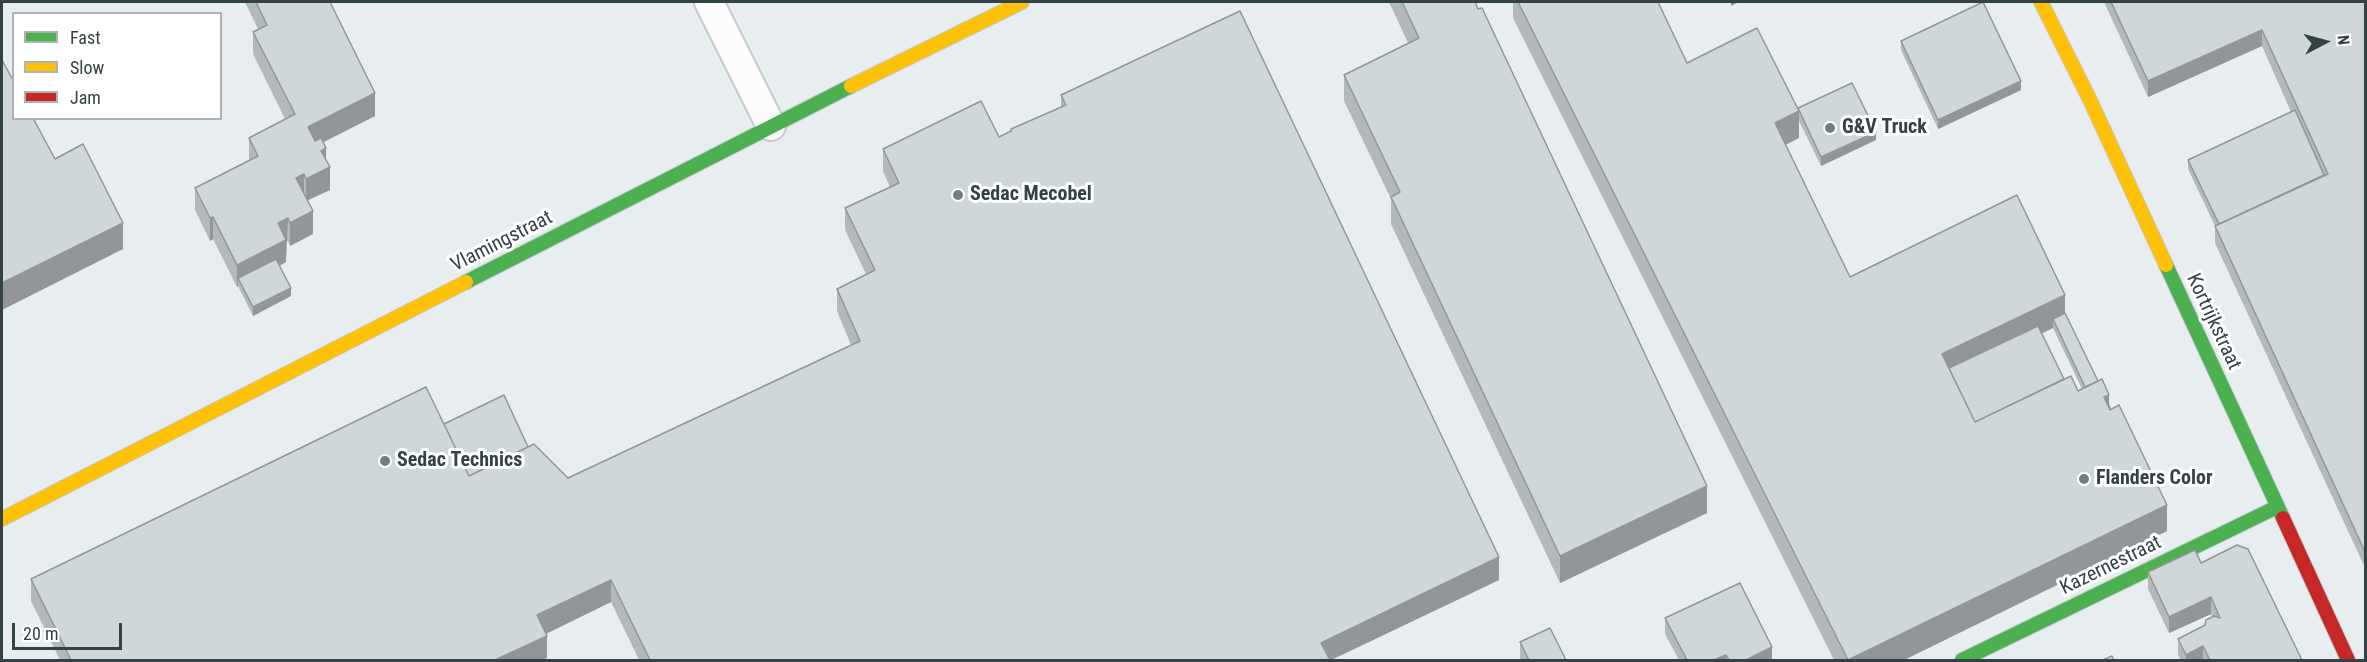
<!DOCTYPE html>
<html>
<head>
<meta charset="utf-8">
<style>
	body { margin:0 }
	#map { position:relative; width:2367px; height:662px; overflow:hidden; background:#e8eef0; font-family:"Roboto Condensed",sans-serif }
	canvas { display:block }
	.frame { position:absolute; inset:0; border:3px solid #334245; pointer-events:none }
	.legend { position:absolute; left:12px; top:12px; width:210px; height:108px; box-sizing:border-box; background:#fff; border:2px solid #adb3b5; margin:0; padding:8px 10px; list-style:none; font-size:18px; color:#334245 }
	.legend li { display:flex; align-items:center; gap:12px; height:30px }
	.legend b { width:30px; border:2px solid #adb3b5 }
	.north { position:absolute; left:2295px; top:12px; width:60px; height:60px; -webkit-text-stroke:4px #fff; paint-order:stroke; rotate:84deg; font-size:16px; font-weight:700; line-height:24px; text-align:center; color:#334245 }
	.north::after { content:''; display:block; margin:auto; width:21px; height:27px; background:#334245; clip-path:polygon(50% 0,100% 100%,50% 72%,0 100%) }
	.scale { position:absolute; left:12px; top:623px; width:110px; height:27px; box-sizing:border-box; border:3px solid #334245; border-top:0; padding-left:8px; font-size:18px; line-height:21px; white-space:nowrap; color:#334245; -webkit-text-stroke:4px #fff; paint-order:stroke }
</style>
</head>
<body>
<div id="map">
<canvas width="2367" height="662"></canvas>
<div class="frame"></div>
<ul class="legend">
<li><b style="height:8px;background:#4caf50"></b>Fast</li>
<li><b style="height:8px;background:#ffc107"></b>Slow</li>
<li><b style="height:8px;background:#c62828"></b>Jam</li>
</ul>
<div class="north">N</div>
<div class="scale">20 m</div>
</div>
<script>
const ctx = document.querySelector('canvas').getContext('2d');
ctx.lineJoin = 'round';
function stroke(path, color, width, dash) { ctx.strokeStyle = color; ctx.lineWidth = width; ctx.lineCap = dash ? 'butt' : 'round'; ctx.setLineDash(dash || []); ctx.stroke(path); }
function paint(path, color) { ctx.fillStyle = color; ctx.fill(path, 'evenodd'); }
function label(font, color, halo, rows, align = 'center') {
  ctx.font = font + ' "Roboto Condensed",sans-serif'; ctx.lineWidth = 6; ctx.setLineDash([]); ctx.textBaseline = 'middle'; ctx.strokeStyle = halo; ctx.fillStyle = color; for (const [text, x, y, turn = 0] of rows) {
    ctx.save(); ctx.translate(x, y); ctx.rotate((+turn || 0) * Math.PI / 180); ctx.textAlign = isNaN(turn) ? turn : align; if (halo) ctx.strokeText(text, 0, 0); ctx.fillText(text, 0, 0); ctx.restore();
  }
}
const street = new Path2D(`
	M709,2L771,126`);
const fast = new Path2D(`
	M2166,265L2283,518
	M466,282L851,86
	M1962,660L2277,507`);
const slow = new Path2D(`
	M2041,2L2089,98L2166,265
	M851,86L1022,2
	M2,519L466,282`);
const jam = new Path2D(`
	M2283,518L2348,660`);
const wall = new Path2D(`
	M245,2H330L375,116L323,142L330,190L308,200L313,234L290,246L288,241H286V262L280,266L291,296L253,316L238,286L237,287L213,239L210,241L195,210V188L249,160V138L285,119L253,54V32L258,29Z
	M1389,2H1475L1707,513L1560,583L1391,224V199L1344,101V75L1408,43Z
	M1513,2H1658L1687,63L1876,140L1821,166L1799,121V138L1785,145L1850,277L2065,313L2109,403L2167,531L1904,660H1834L1513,18ZM2053,328L2082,389L2078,391L2064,379L2042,333Z
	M2104,2H2366V570L2215,243V226L2188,169V160L2291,112L2262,46L2148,97Z
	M1901,41L2021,90L1938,129L1901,50Z
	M1061,95L1499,580L1331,660H639L611,602L546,634L547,658L541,660H60L31,601V579L528,447L568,478L851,345L837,311V289L866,274L845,230V208L890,187L883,171V149L999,137L1011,131V129L1061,107Z
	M2201,563L2302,660H2181L2178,655V639L2205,625L2212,617L2211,614L2169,633L2148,589V572Z
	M1665,618L1772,660H1679L1665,634Z
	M1520,642L1566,660H1521L1520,658Z`);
const shadedWall = new Path2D(`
	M1731,2H1739L1731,6Z
	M2262,30V46L2148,97V81Z
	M2021,81V90L1938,129V120Z
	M375,93V116L308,150V127Z
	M1799,111V138L1775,150V123Z
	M1876,132V140L1821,166V157Z
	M326,148V169L330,167V190L306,201V179L321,151Z
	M304,174V197L296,178Z
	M313,211V234L290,246V223Z
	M213,217V239L210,241V218Z
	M288,218L286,262L241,285L238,278V286L237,287V265L278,223Z
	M123,223V249L2,310V283Z
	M291,288V296L253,316V307Z
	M2065,295V322L2053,319V328L1946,379L1942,354Z
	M2109,395V421L2104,397Z
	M1707,486V513L1560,583V556Z
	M2167,505V531L1904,660H1849Z
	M1499,557V580L1331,660H1321V643Z
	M611,580V602L537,638V615Z
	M2211,597V614L2169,633V617Z
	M547,636V658L541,660H495Z
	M2203,646V660H2186V655Z
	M1772,647V660H1746Z
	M1726,655V660H1714Z`);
const building = new Path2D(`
	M256,2H330L375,93L308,127L315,141L321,138L326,148L321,151L330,167L306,179L304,174L296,178L313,211L290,223L288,218L278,223L286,240L237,265L213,217L210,218L195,188L258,156L249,138L295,114L253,32L267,25Z
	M1402,2H1475L1478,9L1482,8L1707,486L1560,556L1391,197L1400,192L1344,75L1419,38Z
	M1518,2H1658L1687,63L1757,28L1799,111L1775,123L1850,277L2017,195L2065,295L1942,354L1975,422L2071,376L2078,391L2102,379L2109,395L2104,397L2106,401L2110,410L2119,405L2167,505L1848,660Z
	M1983,2L2021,81L1938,120L1901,41Z
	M2111,2H2366V554L2215,226L2328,174L2262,30L2148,81Z
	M1240,11L1499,557L1321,643L1330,660H650L611,580L537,615L547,636L495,660H71L31,579L426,387L469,476L534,444L568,478L860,341L837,289L875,270L845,208L899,183L883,149L981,101L999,137L1011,131V129L1066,105L1061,95Z
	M2,60L14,82V118H33L55,159L83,144L123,223L2,283Z
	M1852,83L1876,132L1821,157L1798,108Z
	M2295,110L2324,175L2219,224L2188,160Z
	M276,259L291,288L253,307L238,278Z
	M2065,313L2098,381L2085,387L2053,319Z
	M2038,326L2064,379L1975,422L1949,368Z
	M504,395L528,447L469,476L444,424Z
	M2237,545L2248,549L2302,660H2210L2203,646L2186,655L2178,639L2205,625L2206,620L2214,616L2220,618L2211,597L2169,617L2148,572L2195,550L2201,563Z
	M1740,583L1772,647L1746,660H1729L1726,655L1714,660H1687L1665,618Z
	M1550,628L1566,660H1529L1520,642Z
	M2112,656L2114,660H2103Z`);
const markers = [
	[1830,128,6,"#727e81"],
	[958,195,6,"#727e81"],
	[385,461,6,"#727e81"],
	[2084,479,6,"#727e81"]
];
const poiNames = [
	["G&V Truck",1842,128],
	["Sedac Mecobel",970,195],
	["Sedac Technics",397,461],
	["Flanders Color",2096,479]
];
const streetNames = [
	["Vlamingstraat",502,242,-27],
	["Kortrijkstraat",2213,322,65],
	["Kazernestraat",2111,566,-26]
];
stroke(street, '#c5ccce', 32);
stroke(fast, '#c0ccd0', 16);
stroke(slow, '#c0ccd0', 16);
stroke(jam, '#c0ccd0', 16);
stroke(street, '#fcfcfd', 28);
stroke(fast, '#4caf50', 14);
stroke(slow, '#ffc107', 14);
stroke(jam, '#c62828', 14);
paint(wall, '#b3b9bb');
paint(shadedWall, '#929698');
paint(building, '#d0d7d9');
stroke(building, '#929698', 1.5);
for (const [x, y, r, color] of markers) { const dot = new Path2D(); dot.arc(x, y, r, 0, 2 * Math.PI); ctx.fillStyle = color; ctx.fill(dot); stroke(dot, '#fff', 2); }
label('bold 20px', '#334245', '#fff', poiNames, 'left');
label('20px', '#334245', '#fff', streetNames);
</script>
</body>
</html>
